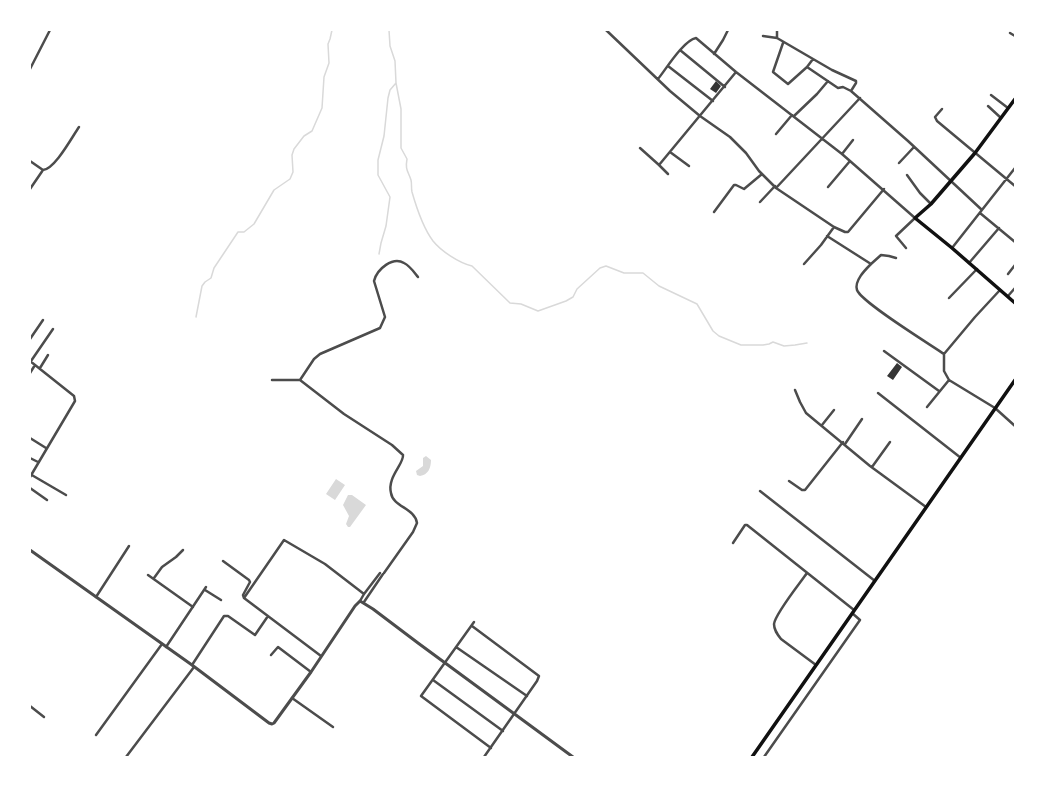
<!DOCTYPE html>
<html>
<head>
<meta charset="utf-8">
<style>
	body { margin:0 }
	#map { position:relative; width:1045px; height:787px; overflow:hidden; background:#fff; font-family:"Alegreya Sans",sans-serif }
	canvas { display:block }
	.frame { position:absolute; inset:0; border:31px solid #fff; pointer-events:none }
</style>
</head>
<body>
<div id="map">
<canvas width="1045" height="787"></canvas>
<div class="frame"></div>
</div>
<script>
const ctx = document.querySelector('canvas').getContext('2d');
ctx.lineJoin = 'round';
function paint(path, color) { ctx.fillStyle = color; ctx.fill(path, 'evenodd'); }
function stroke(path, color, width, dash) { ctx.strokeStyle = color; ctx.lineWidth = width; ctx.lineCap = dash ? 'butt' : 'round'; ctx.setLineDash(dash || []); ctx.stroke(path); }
const water = new Path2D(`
	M426,456L431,460C431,468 428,475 420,476L417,475L416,471L423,466V458Z
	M336,479L345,485L335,500L326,494Z
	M348,495H352L366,505L350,527H348L346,524L349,516L343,505Z`);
const stream = new Path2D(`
	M396,83L401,109V148L407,159C405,170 408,171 411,180C412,184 411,188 412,192C416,206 424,229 433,241C441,251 459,263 472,266L510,303L521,304L538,311L566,301L573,297L577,289L600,268L606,266L624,273H643L659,286L697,304L713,331L719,336L741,345H763L769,344L773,342L784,346L795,345L807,343
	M379,254L381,243L386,226L390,197L378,175V160L384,136L388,98L390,90L396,83L395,61L390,46L389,30
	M196,317L202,286L205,282L211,278L214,268L238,232H244L254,224L274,190L290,179L293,172L292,155L294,149L304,136L312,131L322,108L324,77L329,63L328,44L330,39L332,30`);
const building = new Path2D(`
	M716,81L721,86L716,93L710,89Z
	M897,363L902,367L893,380L887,376Z`);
const minor = new Path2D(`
	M606,30L670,91L700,116L730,137L746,153L759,171L776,188L834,227L845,232H848L884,189
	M1010,33L1015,36
	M763,36L777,38L832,70L856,81V83L851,91
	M777,38V30
	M783,43L773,72L788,84L807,67L813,59
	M680,50L725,87
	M714,54L723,40L728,30
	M668,66L713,101
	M807,67L838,88L843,87L851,91L908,141L982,210
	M30,69L50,30
	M658,79C666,69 684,40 696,38L736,72L842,154L915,218L896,236L906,248
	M991,95L1008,108
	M988,106L1001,118
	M942,109L935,117L937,121L1015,186
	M794,116L817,94L828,81
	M776,134L792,115
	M640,148L659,165
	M670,152L689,166
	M842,154L853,140
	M30,161L43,170L30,189
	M899,163L914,147
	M43,170C55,169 72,137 79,127
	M668,174L659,165L736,72
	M907,175L920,193L931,204
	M828,187L850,161
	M776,188L860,98
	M760,202L775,186
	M714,212L734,185H736L744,189L762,174
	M980,213L1015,242
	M827,236L871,264C865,270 854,281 857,290C861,302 931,345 944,354
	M952,248L1015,168
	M969,263L999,228
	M804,264L821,245L834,227
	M871,264L881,255L889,256L896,258
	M1008,274L1015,265
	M1000,290L975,317L944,354V371L949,380L995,408L1015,426
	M1008,296L1015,288
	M949,298L977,269
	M30,339L43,320
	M884,351L939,391
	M30,361L74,396L75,401L30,477
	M31,361L53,329
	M40,368L48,355
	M30,373L35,365
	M272,380H300L344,414L392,445L403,455C404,464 387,477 391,493C393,507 415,508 417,523L413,532L384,573
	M300,380L314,359L320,354L380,328L385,317L374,281C377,269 393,256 404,263C410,266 414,272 418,277
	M795,390L800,402L806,413L870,466L926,507
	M878,393L961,458
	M927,407L949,380
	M822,425L834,410
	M30,438L46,448
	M845,444L862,419
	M30,458L38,462
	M872,467L890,442
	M30,474L66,495
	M789,481L802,490H805L843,442
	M30,488L47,500
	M760,491L875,581
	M733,543L745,525H747L854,610
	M223,561L249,580L250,582L243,595L244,598L321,656
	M807,573C800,583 775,614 774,624C774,630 777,634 781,639L816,665
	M148,575L193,607
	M154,578L162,567L176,557L183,550
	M205,590L221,600
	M96,597L129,546
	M244,598L284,540L325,564L364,594
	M360,601L364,594L380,573
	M364,602L383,574
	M474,622L421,696L491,748
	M472,626L539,676L537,681L484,757
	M166,647L206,587
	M456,647L527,696
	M271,655L278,647L311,672
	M192,665L224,616H228L255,635L268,616
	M433,680L503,731
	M292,698L333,727
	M30,706L44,717
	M96,735L162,644
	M126,757L194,667
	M764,757L860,620L852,613`);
const tertiary = new Path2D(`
	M30,550L192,665L269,723L272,724L274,723L311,672L355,606L360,601L373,609L418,643L573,757`);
const secondary = new Path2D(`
	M1015,99L975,153L931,204L915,218L952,248L1015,303
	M752,757L1015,380`);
paint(water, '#d9d9d9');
stroke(stream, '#d9d9d9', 1.5);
paint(building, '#353535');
stroke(minor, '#4c4c4c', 2.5);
stroke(tertiary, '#4c4c4c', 3);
stroke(secondary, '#111', 3.5);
</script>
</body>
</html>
